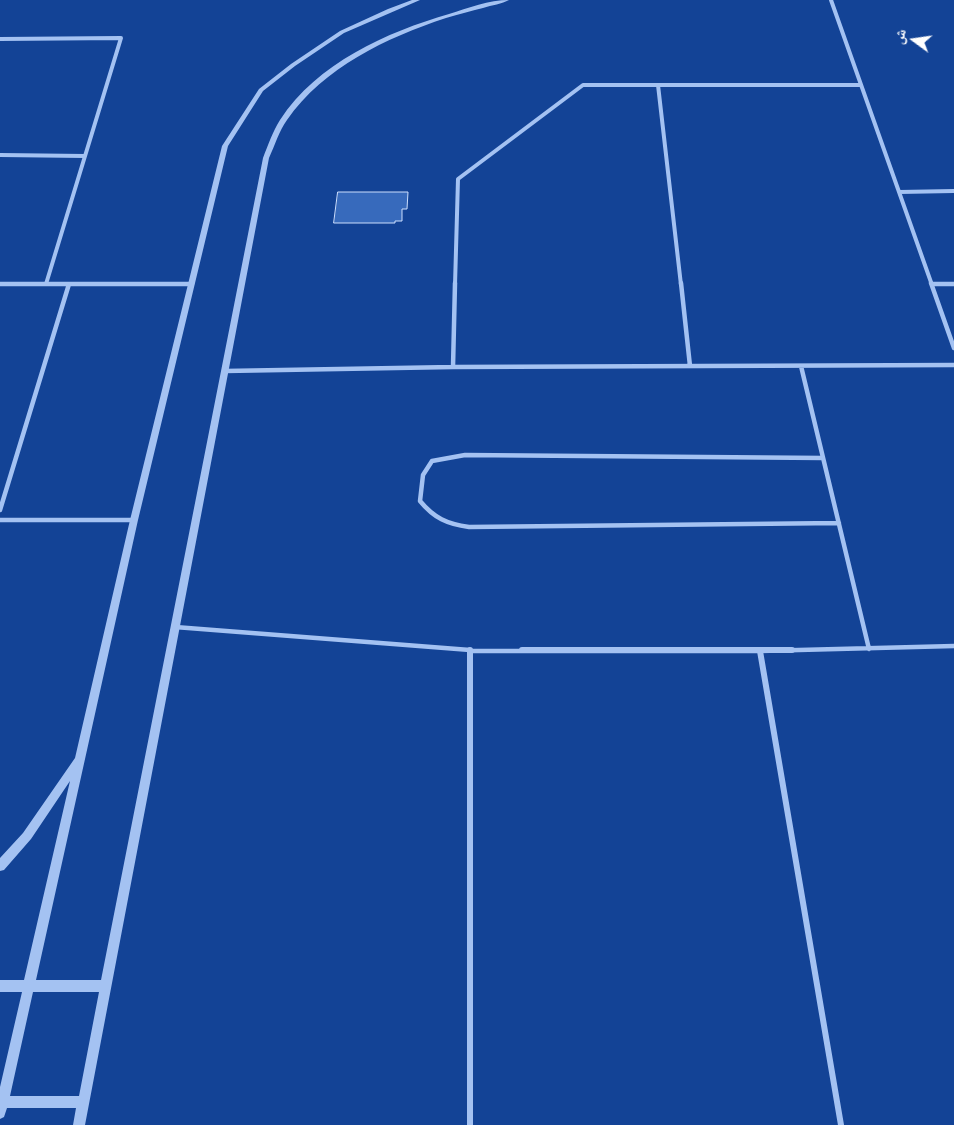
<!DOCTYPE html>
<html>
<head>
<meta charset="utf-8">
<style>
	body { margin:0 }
	#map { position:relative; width:954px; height:1125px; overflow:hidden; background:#134396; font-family:Cabin,"Noto Naskh Arabic",sans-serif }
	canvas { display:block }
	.north { position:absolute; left:889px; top:15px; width:50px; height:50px; -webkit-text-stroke:4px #134396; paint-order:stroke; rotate:284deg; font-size:14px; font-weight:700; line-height:20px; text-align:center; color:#fff }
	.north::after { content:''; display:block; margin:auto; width:18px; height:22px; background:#fff; clip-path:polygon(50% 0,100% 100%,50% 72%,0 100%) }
</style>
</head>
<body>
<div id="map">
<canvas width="954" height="1125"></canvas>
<div class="north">ش</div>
</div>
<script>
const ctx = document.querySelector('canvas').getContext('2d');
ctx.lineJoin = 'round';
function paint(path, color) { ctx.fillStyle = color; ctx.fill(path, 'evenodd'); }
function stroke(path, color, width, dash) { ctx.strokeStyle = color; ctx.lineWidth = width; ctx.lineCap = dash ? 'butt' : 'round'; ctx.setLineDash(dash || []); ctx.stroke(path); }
const building = new Path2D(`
	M338,192H408L407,209H402V221H395V223H334Z`);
const minorFar2 = new Path2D(`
	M831,0L932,285
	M0,39L121,38L46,284
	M658,85L681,285
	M0,155L85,156
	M899,192L954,191
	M0,284H192
	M932,284H954
	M455,285L458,179L583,85H861`);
const minorFar1 = new Path2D(`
	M455,283L453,367L954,365
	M681,283L690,366
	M931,283L954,348
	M0,284H192
	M932,284H954
	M801,366L869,649
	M225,371L453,367
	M823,458L465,455L432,461L423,475L420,501C434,518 447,524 469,527L839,523
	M0,510L69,284
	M0,520H134
	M175,627L470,650
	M470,651H760L954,646`);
const minor = new Path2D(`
	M470,650V1125
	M522,650H792
	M760,651L841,1125`);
const tertiary = new Path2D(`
	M412,0H420L344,33L295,66L263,91L228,146L138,520L36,980H101L263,158C268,145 273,131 280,120C317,63 387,32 449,14C468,8 489,0 509,0C502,4 492,5 483,8C471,11 459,14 446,18C386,38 324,67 287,120C279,131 275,145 269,158L85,1125H73L76,1108H7L4,1117L0,1119V1087L22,992H0V980H24L70,781L31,839L4,870L0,871V858L23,833L75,758L130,520L222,146L259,89L291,64L340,31L388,9ZM33,992H99L79,1096H10Z`);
paint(building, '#376abc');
stroke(building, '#ccdefd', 1);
stroke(minorFar2, '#a4c2f2', 4);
stroke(minorFar1, '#a4c2f2', 4.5);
stroke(minor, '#a4c2f2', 6);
paint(tertiary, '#a4c2f2');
</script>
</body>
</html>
